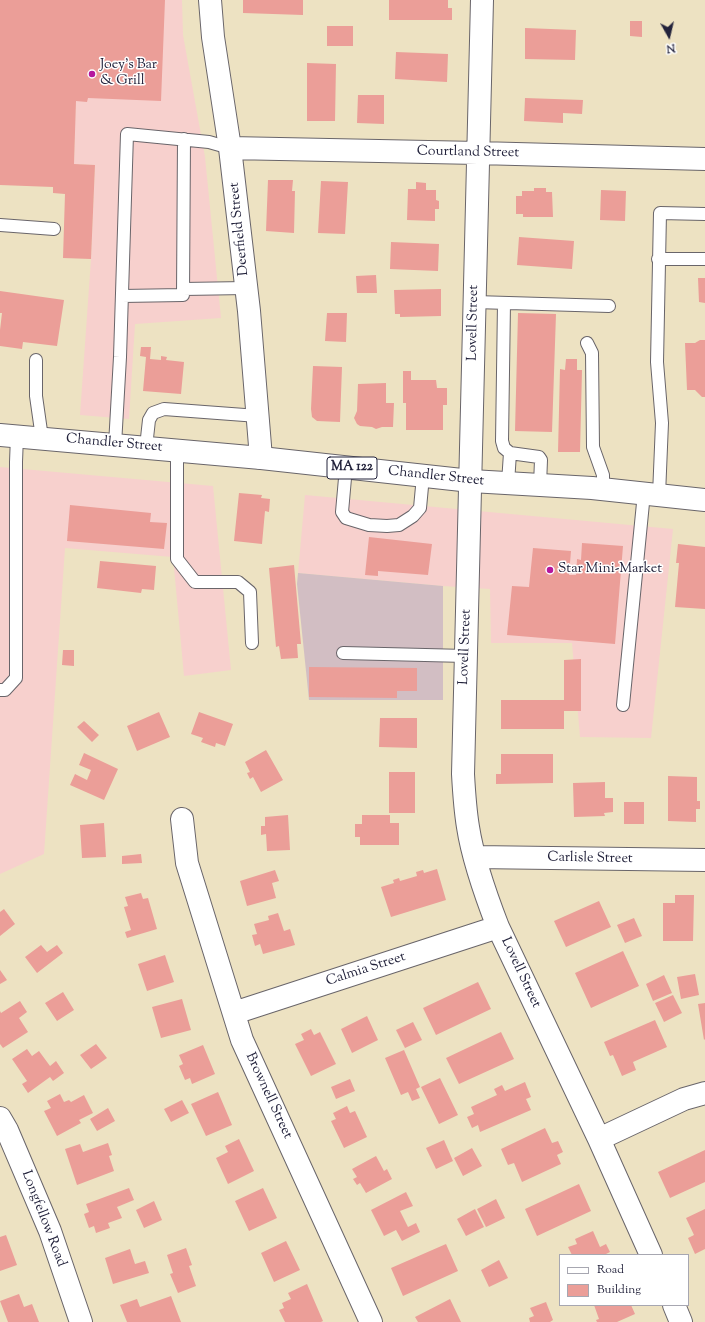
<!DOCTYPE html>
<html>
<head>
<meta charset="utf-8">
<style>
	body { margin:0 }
	#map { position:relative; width:705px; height:1322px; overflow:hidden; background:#ede2c2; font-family:"Sorts Mill Goudy",serif }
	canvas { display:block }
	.legend { position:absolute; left:559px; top:1254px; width:130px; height:52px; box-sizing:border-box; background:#fff; border:1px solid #a7a7b1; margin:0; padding:5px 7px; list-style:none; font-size:12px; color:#22223b }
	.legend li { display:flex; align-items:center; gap:8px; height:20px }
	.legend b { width:20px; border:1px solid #a7a7b1 }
	.north { position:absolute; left:649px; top:16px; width:40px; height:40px; -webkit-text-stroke:3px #fff; paint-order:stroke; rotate:172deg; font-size:11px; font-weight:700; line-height:16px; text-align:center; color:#22223b }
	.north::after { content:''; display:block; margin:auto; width:14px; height:18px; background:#22223b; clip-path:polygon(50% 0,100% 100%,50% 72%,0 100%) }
</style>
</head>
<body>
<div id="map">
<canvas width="705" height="1322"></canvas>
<ul class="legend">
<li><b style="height:5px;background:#fff"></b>Road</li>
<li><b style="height:11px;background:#eb9e98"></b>Building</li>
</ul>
<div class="north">N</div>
</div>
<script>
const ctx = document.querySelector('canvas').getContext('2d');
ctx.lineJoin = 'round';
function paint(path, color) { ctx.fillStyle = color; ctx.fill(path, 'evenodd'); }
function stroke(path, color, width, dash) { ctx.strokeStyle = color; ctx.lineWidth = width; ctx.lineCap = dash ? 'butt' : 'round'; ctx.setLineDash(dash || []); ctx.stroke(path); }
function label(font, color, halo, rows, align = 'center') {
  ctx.font = font + ' "Sorts Mill Goudy",serif'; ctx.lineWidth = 3; ctx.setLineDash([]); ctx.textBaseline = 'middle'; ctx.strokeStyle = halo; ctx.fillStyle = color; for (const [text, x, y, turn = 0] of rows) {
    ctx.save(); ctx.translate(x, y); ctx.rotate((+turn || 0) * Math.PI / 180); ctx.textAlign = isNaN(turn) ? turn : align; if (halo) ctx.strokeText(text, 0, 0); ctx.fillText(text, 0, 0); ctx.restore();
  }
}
const built = new Path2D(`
	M78,0H182L183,35L205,157L221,318L135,324L129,419L80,415L91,259L95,165L74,164Z
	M0,467L213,486L231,670L184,676L173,557L65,548L44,854L0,874Z
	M305,495L673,529L651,738L580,737L572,643H491L490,589L443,586L298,573Z`);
const industrial = new Path2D(`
	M298,573L443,586V700H309L297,584Z`);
const building = new Path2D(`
	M0,0H165L161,101L88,98L87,102L76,101L74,164L95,165L91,259L63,258L65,194L53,193V187L0,185Z
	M243,0H303V15L243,13Z
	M389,0H448V8H452V20H389Z
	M630,21H642V37L630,36Z
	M327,26H353V46H327Z
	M525,28L576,30L575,60L525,59Z
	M396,52L448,54L447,82L395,79Z
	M307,63L336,64L335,121H307Z
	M358,95H384V124L357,123Z
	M525,98L583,100L582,114L563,113V123L524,121Z
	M268,180H293L292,191H295L294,233L266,231Z
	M321,181L348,182L345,234L318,233Z
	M416,182L426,183V190H436V200L439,201V209H435V221L407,220L408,189H416Z
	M534,188H546V192H552L553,217H523V214H516V196H522V191H534Z
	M601,190L626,191L625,221L600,220Z
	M519,237L574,241L572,269L517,265Z
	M391,242L439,244L438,271L390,269Z
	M376,275L377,293H357L356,276Z
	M698,278H705V303L699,302Z
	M441,289V316L400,317V314H395L394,290Z
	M0,291L64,300L57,346L23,342L22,349L0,346V330L2,313H0Z
	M327,313H347L346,342L325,341Z
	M518,313L556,314L552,432L515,431Z
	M700,340H705V397H702L695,390H687L685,343H695Z
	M141,347H151L150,359L161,360V356L167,357L166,360L184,362L181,394L143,391L146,357L140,356Z
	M566,359H577V370H582L580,452H558L560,369L565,370Z
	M313,366L342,367L340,422L317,421L312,417L311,409Z
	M403,371H411V380H436L437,388H447V405H443V430H406V403H403Z
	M386,383V403H394L393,427H382L376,429L372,427L360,426L357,424L354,418L357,411L358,384Z
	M239,493L262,495L261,498L270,499L269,512L265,511L262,544L234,541Z
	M70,505L151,513L150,522L167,523L164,549L67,541Z
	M369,537L432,544L428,575L378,571V576L365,575Z
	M582,543L623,546L615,644L507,635L512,586L529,587L533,548L571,551L569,575H576L577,559L581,560Z
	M678,544L705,547V609L675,607L679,563H676Z
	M100,561L156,566L154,590L142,589L141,593L97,588Z
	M294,565L301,644H297L298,658L281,659L279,646L276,647L269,568Z
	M63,650H74V666L62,665Z
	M581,659V711H564V729H501V700H564V660Z
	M309,667L417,668V691H397V698L309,697Z
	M159,712L170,737L137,751L127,726Z
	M199,712L233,724L225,746L216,743L215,747L201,742L203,738L191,734Z
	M380,718H417V748L379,747Z
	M84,721L99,735L92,742L77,727Z
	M266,750L283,780L261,792L253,777L250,779L247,773L250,772L245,762Z
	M84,753L118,769L104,800L70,785L75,774L87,780L91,770L79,765Z
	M501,754H553V783L496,784V774H501Z
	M389,772H415V813H389Z
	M668,776L697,777V801H700V809H696V822L668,821Z
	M605,782V798H613V812L604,813L605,816L574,817L573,783Z
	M624,802H644V824H624Z
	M288,815L290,850L267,851L266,834L261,835V826H265V817Z
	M362,815H390V823H399V845H360V837H355V824H362Z
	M104,823L106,857L82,858L80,825Z
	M141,854L142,863L122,864V856Z
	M437,869L446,900L391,917L381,887L394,883L393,880L399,878L400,881L417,876L416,872L423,870L424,873Z
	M275,870L279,881L272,883L276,898L247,906L240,881Z
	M141,893L143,899L148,898L157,929L127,938L125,932L131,930L124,907L128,906L125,897Z
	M675,895H694L693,941H663V903H675Z
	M599,901L611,927L566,947L554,921Z
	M4,909L15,924L0,936V912Z
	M278,913L284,931L290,929L295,945L263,954L260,944L255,946L252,935L257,934L254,924L269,920L268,916Z
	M634,918L642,936L625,943L617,925Z
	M41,945L47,952L57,945L63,953L37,973L25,957Z
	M623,951L639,986L591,1008L575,973Z
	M165,955L174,982L147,991L138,964Z
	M0,970L7,980L0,984Z
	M695,974L699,995L681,999L677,977Z
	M664,975L672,993L653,1001L646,984Z
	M478,982L491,1009L436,1035L423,1008Z
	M63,992L74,1010L57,1021L45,1003Z
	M673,995L682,1013L664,1022L655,1003Z
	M182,999L191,1030L161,1038L152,1007Z
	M20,1001L27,1012L19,1018L28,1032L3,1048L0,1044V1011L1,1013Z
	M705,1003V1039L704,1040L698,1004Z
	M367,1016L378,1040L352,1053L341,1029Z
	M655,1020L667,1047L633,1062L636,1070L622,1076L613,1055L610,1056L604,1042Z
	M413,1022L422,1040L405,1048L396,1030Z
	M311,1029L314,1035L320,1032L336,1064L311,1076L295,1044L304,1040L301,1034Z
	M501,1032L514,1059L459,1084L446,1058Z
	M96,1044L107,1058L91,1069L80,1055Z
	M203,1045L215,1074L192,1084L190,1078L185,1080L179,1066L183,1064L179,1055Z
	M27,1049L32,1056L39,1051L50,1066L56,1061L64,1073L53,1081L50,1077L28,1093L22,1084L27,1081L12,1059Z
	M404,1050L420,1087L416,1089L420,1098L412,1101L408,1092L401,1095L385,1058Z
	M440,1078L458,1115L439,1124L421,1087Z
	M350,1079L355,1091L336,1099L331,1087Z
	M525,1082L531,1097L526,1099L531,1110L480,1132L478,1125L472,1128L467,1117L474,1114L471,1107L497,1095L494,1089L502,1085L505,1091Z
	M218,1092L232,1125L206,1136L191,1104Z
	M60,1094L64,1102L69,1100L71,1102L84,1095L93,1113L79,1120L81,1123L57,1136L44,1111L51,1108L47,1101Z
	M182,1100L189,1113L171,1122L164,1109Z
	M347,1106L350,1113L355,1111L367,1137L344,1148L331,1121L336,1119L333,1113Z
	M108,1108L115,1121L97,1131L90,1119Z
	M545,1128L552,1143L558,1141L563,1152L557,1155L561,1164L522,1182L514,1163L508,1165L501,1149Z
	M239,1139L254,1171L228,1184L216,1158L228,1152L225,1146Z
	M444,1140L453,1161L436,1169L426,1148Z
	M108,1143L112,1155L109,1156L114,1171L77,1185L65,1149L80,1144L83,1152Z
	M472,1148L482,1166L463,1176L454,1158Z
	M705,1150V1182L670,1198L658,1172Z
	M376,1156L384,1171L387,1169L392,1179L366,1193L360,1183L357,1185L353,1179L357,1177L352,1169Z
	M579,1184L591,1211L537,1236L525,1209Z
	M129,1188L134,1200L117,1207L122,1218L108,1223L110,1228L96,1233L94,1226L89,1228L84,1214L89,1212L86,1204Z
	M263,1188L277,1218L249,1231L235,1201Z
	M406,1192L413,1206L400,1211L408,1227L416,1223L420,1232L402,1241L396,1230L384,1236L371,1210Z
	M496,1199L505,1218L486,1227L477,1209Z
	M154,1201L162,1220L144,1228L136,1210Z
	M475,1209L484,1227L466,1236L457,1219Z
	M705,1209V1249L695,1254L688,1238L694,1235L686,1218Z
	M593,1231L600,1247L606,1244L610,1252L604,1255H572L568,1247L577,1244L575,1239Z
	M6,1235L17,1265L0,1271V1237Z
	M286,1241L300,1270L274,1282L261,1253Z
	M446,1244L458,1271L403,1296L391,1268Z
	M186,1248L192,1265L189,1266L196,1286L178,1293L170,1274L173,1273L167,1255Z
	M130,1249L135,1264L145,1261L149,1273L113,1284L105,1258Z
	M499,1260L508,1278L489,1287L481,1270Z
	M307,1284L323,1321L321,1322H285L279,1310L284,1308L282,1303L291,1299L288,1293Z
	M19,1294L24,1307L32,1304L39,1322H8L0,1301Z
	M171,1296L181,1322H127L120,1305L137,1299L140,1307Z
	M450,1299L461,1322H418L415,1317Z
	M546,1302L553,1320L550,1322H530L529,1318L534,1316L530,1308Z
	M594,1305H631L635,1314L617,1322H597L596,1320L599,1319Z`);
const service = new Path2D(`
	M0,225L54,229
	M658,259H705
	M183,289L246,288
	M122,296L183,295L184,139
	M475,302L609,306
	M504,303L502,441L504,448L510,453L539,457L541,460L540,485
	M587,343L592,353L593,447L603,475V490
	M36,360V396L42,438
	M115,445L120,357L127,134L209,142L230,148
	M146,447L149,420L153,413L164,409L258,416
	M177,450V559L195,582H238L250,592L252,643
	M346,467L342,512L346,518L369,525L387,526L399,525L413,516L420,508L423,476
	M508,483L510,453
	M659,495L662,423L657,362L660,213L705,214
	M343,653L466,656
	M0,690H5L16,678V462L17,436
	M623,705L644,493`);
const minor = new Path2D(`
	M210,0L213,37L230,148L249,311L261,458
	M482,0L463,774C464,792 465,809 468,827C473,860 486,896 498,927L599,1139L651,1255
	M230,148L478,153L705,159
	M182,819L187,863L242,1040L371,1322
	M475,857L705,860
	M234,1013L498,927
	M0,1118L7,1130L50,1231L81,1322
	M599,1139L684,1099L705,1093
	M674,1305L681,1322`);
const primary = new Path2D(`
	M0,435L261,458L471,481L592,488L705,500`);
const markers = [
	[92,74,4,"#b5179e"],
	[550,570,4,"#b5179e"]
];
const shields = [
	[352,468,50]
];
const shieldNames = [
	["MA 122",352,468]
];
const poiNames = [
	["Joey's Bar",100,66],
	["& Grill",100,82],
	["Star Mini-Market",558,570]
];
const streetNames = [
	["Courtland Street",468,153,1],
	["Deerfield Street",240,229,-96],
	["Lovell Street",474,323,-89],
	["Chandler Street",114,444,5],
	["Chandler Street",436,477,6],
	["Lovell Street",466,647,-88],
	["Carlisle Street",590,859,1],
	["Calmia Street",366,970,-18],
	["Lovell Street",520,973,65],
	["Brownell Street",268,1096,65],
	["Longfellow Road",43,1219,69]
];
paint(built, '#f7d0cd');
paint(industrial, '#d2bec3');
paint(building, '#eb9e98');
stroke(service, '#69656a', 14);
stroke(minor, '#69656a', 24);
stroke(primary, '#69656a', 24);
stroke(service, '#fff', 12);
stroke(minor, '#fff', 22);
stroke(primary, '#fff', 22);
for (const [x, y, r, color] of markers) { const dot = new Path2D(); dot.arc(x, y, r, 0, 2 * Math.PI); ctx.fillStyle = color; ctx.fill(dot); stroke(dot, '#fff', 1.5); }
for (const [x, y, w] of shields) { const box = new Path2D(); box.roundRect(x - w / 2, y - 11, w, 22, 3); ctx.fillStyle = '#fff'; ctx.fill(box); stroke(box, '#22223b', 1); }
label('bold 13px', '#22223b', null, shieldNames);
label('14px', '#22223b', '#fff', poiNames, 'left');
label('14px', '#22223b', '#fff', streetNames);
</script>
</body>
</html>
